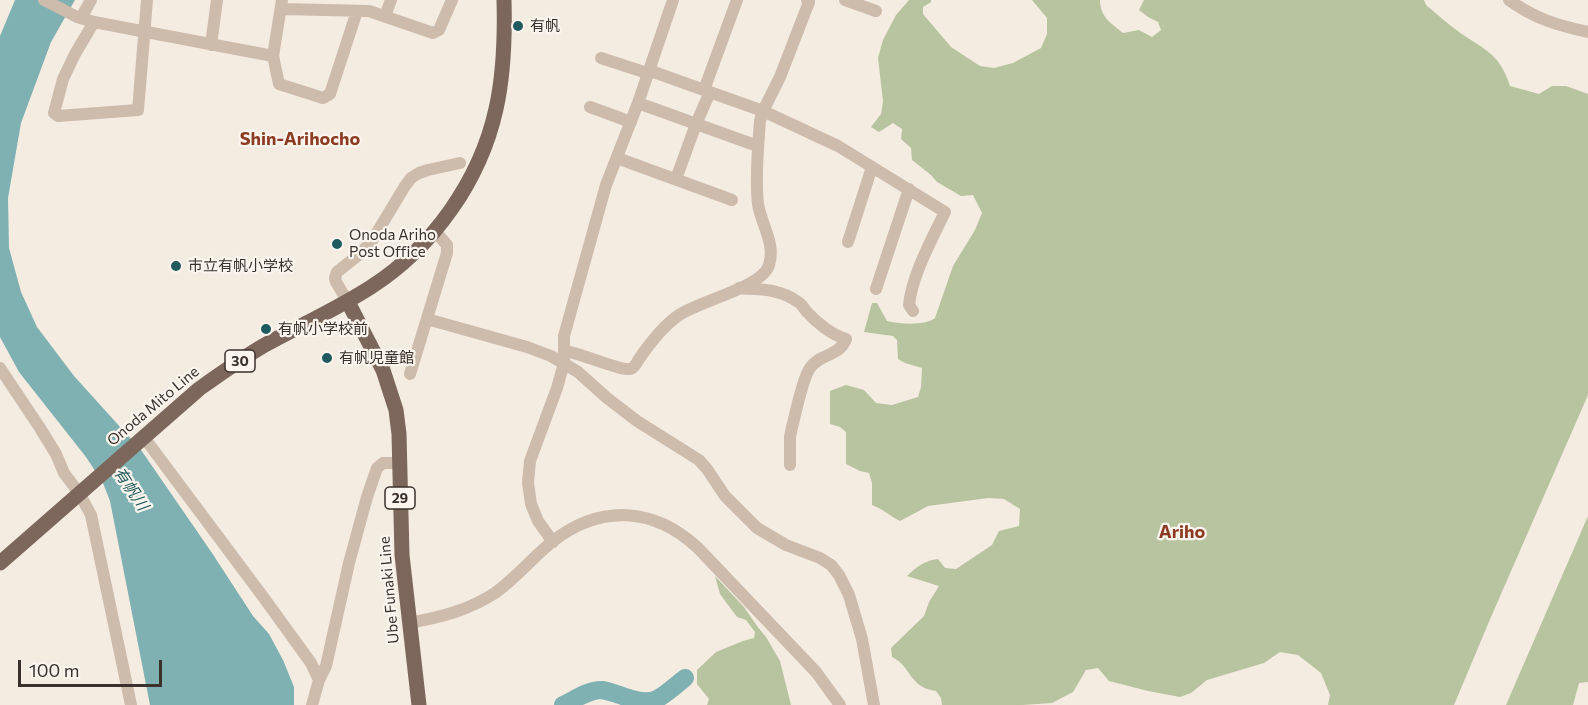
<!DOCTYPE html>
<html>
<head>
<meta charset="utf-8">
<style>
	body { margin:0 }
	#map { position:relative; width:1588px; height:705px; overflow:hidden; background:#f4ebe1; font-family:Commissioner,sans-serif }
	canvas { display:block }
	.scale { position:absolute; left:18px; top:660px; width:144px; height:27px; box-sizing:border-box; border:3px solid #3b302b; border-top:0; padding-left:8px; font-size:18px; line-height:21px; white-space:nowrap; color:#3b302b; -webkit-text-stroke:4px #fbf5ee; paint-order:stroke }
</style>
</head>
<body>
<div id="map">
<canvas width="1588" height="705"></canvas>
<div class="scale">100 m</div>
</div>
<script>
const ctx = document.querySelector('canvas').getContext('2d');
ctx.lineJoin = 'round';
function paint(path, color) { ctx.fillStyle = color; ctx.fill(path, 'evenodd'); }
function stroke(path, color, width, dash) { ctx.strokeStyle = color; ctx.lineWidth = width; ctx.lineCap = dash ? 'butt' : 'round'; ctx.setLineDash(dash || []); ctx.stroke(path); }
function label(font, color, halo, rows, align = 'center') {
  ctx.font = font + ' Commissioner,"Noto Sans JP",sans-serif'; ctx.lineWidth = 4.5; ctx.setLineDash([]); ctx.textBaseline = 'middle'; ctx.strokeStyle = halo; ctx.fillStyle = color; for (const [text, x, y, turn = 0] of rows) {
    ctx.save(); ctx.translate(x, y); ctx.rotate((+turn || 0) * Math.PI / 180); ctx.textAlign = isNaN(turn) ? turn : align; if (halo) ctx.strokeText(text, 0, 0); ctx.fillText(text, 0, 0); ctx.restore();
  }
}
const green = new Path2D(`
	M909,0H931V2L923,7V14L951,47L980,66L994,68L1013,63L1041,48L1047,34V18L1032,0H1100C1100,17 1111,23 1123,33L1139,30L1152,37L1161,30L1158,22L1148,17L1139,10L1144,0H1424L1426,5C1437,14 1448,24 1459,32C1485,50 1500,54 1510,86L1539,94L1552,86H1566L1588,94V395L1491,617L1454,705H1328L1330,695L1321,673L1298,655L1280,652L1264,663L1207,680L1191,693L1180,697L1148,691L1109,681L1098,668L1086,670L1073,692L1052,703L1023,705H942L941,698L936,691C931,690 925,689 921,686C909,678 906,663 892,657L891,648L924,616L929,602L939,586L907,576C916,567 926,560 938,559L945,568L956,569L992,545L999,531L1019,526L1020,509L1004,499L988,498L928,506L900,521C890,516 883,509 872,505V483L869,473L860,471L846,464V432L840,427L830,424V391L846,385L864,390L876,403L892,405L918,397L921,387L922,368L905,363L898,359L897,340L893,336L864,332L872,303H877L887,321C899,324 925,326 935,318L953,266L975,230L982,213L973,195L961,196L937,182L931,175L912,160L911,148L901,139L902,129L893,123L879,132L871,127L881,114L883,101L878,58L883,40L896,15Z
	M1588,516V682L1579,683L1573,705H1506Z
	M715,576L744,607L757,626L766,637L780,661L791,705H707L709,699L697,684V670L716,652L743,641L754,638L755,632L746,620L737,617L720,594Z`);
const water = new Path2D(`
	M15,0H75L51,42L21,123L8,198L9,248L21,292L37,327L74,376L141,450L212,553L253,616L269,634L283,660L294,687V705H150L110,501L103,483L86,457L19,372L0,337V36Z`);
const river = new Path2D(`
	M563,705C574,700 590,689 602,690C620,693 636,705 655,700C666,695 676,685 685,678`);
const minor = new Path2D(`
	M44,0L77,17L94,22L273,56L279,84L323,98L330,94L357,11
	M845,0L876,11
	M1509,0C1536,19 1556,25 1588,32
	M281,9L369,11L433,33L439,30L452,0
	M385,16L391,0
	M81,18L91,0
	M94,22L75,54L63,79L54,113L58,116L138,110L147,0
	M211,45L217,0
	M273,56L282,0
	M601,58L647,73
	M648,70L763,111L838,146L945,212C932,239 912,275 909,305L913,311
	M704,90L737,0
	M638,103L752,144
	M590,107L631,122
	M617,158L732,200
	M676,179L696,124L710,92
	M848,242L872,167
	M739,288C761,290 779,288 798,302C802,304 804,309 807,312C817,323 832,335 846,339C839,357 820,353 810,368C802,379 796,413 792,427L790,437V465
	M876,289L909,189
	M348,302L336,282L335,278L337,272L361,253L373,239L405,186L411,178L419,173L428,170L460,163
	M427,319L527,347L551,356L578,372L607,398L637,421L699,460L707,469L725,496L757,528L786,545L820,558L831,565L839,575L849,595L862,639L874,705
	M565,351C580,353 621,371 630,369C635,368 637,362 639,359C650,343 663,326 679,315C699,301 763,287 769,265C776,244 761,224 758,204C755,179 758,146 760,121L763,111L780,77L809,2L807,0
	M0,368L40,428L56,454L64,473L79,493L91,515L131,705
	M410,374L447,253V245L435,231
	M143,436L264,598L311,663L319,680
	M553,542L538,521L531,504L528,483L530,461L557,388L564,363V336L606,185L638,103L673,0
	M409,623C441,617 467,611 495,593C516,578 533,557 553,541C601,504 654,507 698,548L816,672L840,705
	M312,705L319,680L326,666L349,563L367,497L377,468L383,463H399`);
const major = new Path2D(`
	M348,302L383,370L396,410L399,434L402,555L419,705
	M0,563L199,389C220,374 241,359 263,346C299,326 337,309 371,287C433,247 480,181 496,109C504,73 505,36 504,0`);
const markers = [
	[518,26,6,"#1f5a5e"],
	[337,244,6,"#1f5a5e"],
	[176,266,6,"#1f5a5e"],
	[266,329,6,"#1f5a5e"],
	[327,358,6,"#1f5a5e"]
];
const shields = [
	[240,361,30],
	[400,498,30]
];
const shieldNames = [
	["30",240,361],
	["29",400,498]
];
const poiNames = [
	["有帆",530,26],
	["Onoda Ariho",349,235],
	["Post Office",349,252],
	["市立有帆小学校",188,266],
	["有帆小学校前",278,329],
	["有帆児童館",339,358]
];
const streetNames = [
	["Onoda Mito Line",153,406,-40],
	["Ube Funaki Line",389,590,-95]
];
const waterNames = [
	["有帆川",131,489,56]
];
const quarterNames = [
	["Shin-Arihocho",300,139],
	["Ariho",1182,532]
];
paint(green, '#b8c4a0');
paint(water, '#7fb0b2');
stroke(river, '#7fb0b2', 18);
stroke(minor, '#cdbbac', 12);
stroke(major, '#7d675c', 15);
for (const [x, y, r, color] of markers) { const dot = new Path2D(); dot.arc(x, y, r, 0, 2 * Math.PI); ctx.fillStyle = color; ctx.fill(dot); stroke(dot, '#fbf5ee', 2); }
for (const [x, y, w] of shields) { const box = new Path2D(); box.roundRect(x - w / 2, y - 11, w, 22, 4.5); ctx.fillStyle = '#fbf5ee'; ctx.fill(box); stroke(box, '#3b302b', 1.5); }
label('bold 14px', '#3b302b', null, shieldNames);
label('15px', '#3b302b', '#fbf5ee', poiNames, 'left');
label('15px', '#3b302b', '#fbf5ee', streetNames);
label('italic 16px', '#1f5a5e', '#fbf5ee', waterNames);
label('bold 18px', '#8c3b22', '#fbf5ee', quarterNames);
</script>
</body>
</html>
